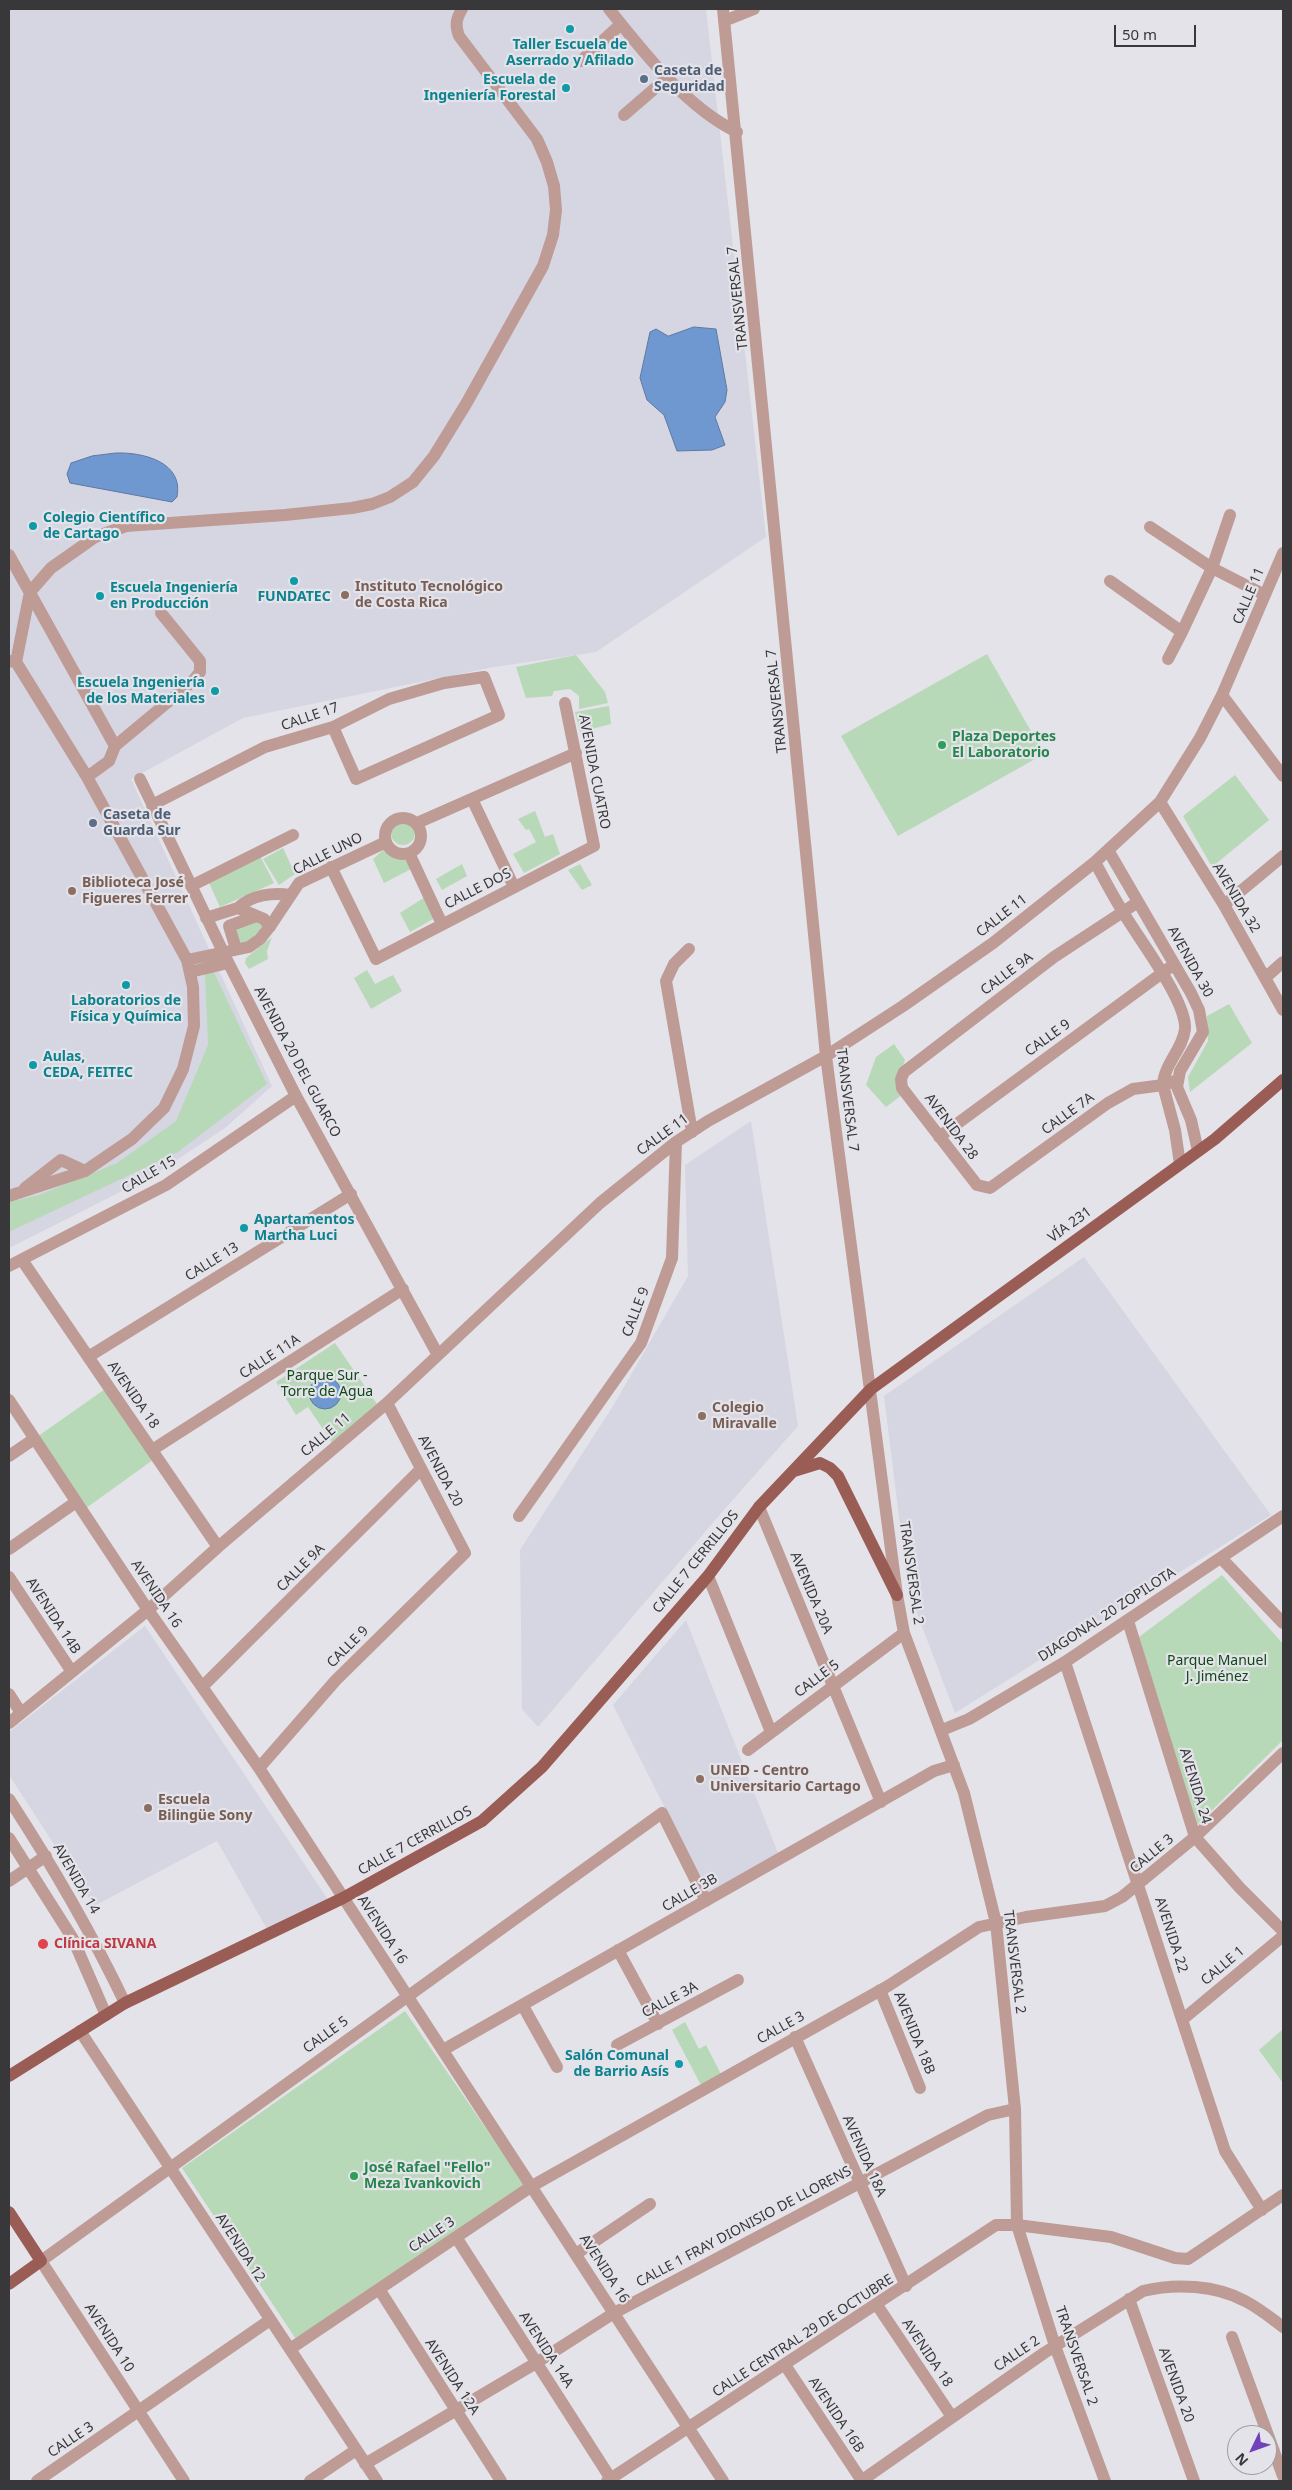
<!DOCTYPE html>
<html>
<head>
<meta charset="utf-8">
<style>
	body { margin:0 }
	#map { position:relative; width:1292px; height:2490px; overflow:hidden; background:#e3e3e9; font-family:"Noto Sans",sans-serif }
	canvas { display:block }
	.frame { position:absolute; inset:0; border:10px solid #38383b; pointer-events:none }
	.north { position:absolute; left:1227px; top:2425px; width:50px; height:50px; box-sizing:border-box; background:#e3e3e9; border:1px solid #9f9fa3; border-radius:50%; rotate:228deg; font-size:14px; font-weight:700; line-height:20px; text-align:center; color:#38383b }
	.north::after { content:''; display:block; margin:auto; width:18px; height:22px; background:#6f42ba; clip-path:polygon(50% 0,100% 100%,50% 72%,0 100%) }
	.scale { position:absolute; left:1114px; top:25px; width:82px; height:22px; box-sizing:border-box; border:2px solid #38383b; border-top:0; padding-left:6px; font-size:15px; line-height:18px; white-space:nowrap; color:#38383b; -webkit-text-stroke:4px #e3e3e9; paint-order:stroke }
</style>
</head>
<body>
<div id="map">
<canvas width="1292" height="2490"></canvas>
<div class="frame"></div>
<div class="north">N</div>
<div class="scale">50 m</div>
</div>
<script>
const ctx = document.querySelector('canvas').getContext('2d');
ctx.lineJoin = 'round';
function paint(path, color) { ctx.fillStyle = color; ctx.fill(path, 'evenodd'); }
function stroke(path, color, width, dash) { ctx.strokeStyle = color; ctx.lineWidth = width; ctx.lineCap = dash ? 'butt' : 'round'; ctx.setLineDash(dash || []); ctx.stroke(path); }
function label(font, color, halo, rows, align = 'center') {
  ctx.font = font + ' "Noto Sans",sans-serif'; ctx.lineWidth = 4.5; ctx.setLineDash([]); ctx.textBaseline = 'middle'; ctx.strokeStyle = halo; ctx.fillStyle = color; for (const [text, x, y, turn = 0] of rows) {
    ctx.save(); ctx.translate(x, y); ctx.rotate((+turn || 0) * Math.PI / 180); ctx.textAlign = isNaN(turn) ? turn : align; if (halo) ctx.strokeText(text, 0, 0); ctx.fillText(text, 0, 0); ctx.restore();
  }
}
const built = new Path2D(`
	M9,9H706L766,537L596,652L494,667L243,718L131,779L272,1086L225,1128L154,1175L9,1248Z
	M751,1121L798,1426L723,1511L538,1727L522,1709L520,1550L613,1406L688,1276L685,1165Z
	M1084,1257L1271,1515L955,1713L908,1590L884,1396Z
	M686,1620L778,1853L708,1893L613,1705Z
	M145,1626L329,1901L267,1929L217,1841L94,1906L9,1775V1732Z`);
const green = new Path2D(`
	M987,654L1044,754L898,836L841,736Z
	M576,655L605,692L608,703L579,709V696L570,689L554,691L552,696L526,698L516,667Z
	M609,706L611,724L580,732L575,712Z
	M1235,775L1269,820L1212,867L1183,816Z
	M535,811L545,837L553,834L560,854L524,873L513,854L536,842L529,829L526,830L518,819Z
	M391 833a12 12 0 1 1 24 0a12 12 0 1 1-24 0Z
	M388,846L404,857L411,869L384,883L373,859Z
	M283,848L295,874L279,885L263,859Z
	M260,856L274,883L220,907L209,883Z
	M462,864L467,876L442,890L436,879Z
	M580,864L592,885L582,890L568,870Z
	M425,897L435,918L410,932L400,913Z
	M260,921L263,925L249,943L237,945L233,927Z
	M272,937L267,951L268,959L249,969L245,963L246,958Z
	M209,962L267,1084L178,1152L9,1232V1202L39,1195L117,1163L176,1121L208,1045L205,975Z
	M367,970L375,984L393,975L402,991L371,1009L354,978Z
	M1229,1004L1252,1043L1190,1092L1188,1077L1208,1041L1207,1016Z
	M894,1044L905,1060L898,1079L903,1094L886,1107L866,1085L876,1057Z
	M335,1343L377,1404L331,1446V1441L308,1407L296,1415L276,1382Z
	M108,1387L157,1457L82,1511L34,1439Z
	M1222,1575L1283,1644V1740L1195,1827L1139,1637Z
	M405,2011L525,2185L296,2339L182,2168Z
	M685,2022L699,2049L706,2045L723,2078L703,2089L672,2030Z
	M1282,2030L1283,2032V2083L1259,2050Z`);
const water = new Path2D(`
	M694,327L716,329L727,390L725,402L715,417L725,445L712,450L677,451L664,415L647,400L640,378L650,332L656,329L668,336Z
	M116,453C143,452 184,462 177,497L172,502L70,483L67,474L71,463L92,456Z
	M309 1393a16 16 0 1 1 32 0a16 16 0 1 1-32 0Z`);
const minor = new Path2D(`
	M609,9C644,53 686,107 737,132
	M723,9L826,1056L897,1595L904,1633L964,1793L996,1923L1015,2109L1017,2225L1055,2346L1105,2481
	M724,21L754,9
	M581,61L621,24
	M624,115L668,77
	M1150,527L1212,568L1265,595
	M9,555L115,746L109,761L87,777
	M1110,581L1182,632L1212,568L1230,515
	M1168,659L1182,632
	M9,661L16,662L87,777L187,960L193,987L194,1026L183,1069L164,1108L132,1139L85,1171L9,1196
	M16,662L30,592L51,568L95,537L126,526L285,515L352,508L372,504L390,497L413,482L434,456L466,404L543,266L553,235L556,210L554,186L547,162L537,139L459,36C455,25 456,19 462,9
	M1222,695L1283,776
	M115,746L192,682L200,672V661L161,613
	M140,779L226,958L296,1096L438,1355
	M472,799L514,887
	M1160,802L1224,905L1283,1010
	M152,805L265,747L333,727L389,699L444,683L484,677L499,715L356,779L333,727
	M385 836a18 18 0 1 1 36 0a18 18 0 1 1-36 0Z
	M417,823L576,753
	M1108,850L1191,993L1199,1010L1203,1032L1180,1071L1177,1087L1191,1120L1198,1151
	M409,853L442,924
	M1095,862C1104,879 1113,896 1123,912C1138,938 1187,1001 1185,1029C1183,1049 1164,1064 1163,1085L1175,1130L1180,1164
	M331,867L376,959L594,846L565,703
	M191,886L293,835
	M1138,902L1054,957L904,1072L901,1079L902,1088L977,1185L990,1188L1108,1103L1133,1089L1163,1085L1178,1080
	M1224,905L1283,856
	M206,918L238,908
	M270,927L264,919L238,908C251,895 273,892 290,895
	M236,949L229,926L256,916
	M689,949L674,964L666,981L692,1132
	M187,960L249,947L260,939L271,925L299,883L386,842
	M190,972L228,963
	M1265,978L1283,962
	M939,1137L1169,968
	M25,1188L61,1160L85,1171
	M22,1260L218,1547
	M9,1266L166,1185L296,1096
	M88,1357L351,1194
	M9,1400L148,1610L259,1768L723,2481
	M152,1450L403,1289
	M9,1456L34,1439
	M759,1507L881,1802
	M519,1516L641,1343L672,1258L676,1142
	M9,1549L76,1502
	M1221,1558L1283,1623
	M708,1576L771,1732
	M9,1577L72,1672
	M1128,1621L1195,1837L1240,1888L1283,1931
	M1065,1662L1225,2151L1262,2210
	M202,1687L421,1469
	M9,1694L21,1713
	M9,1723L148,1610L218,1547L387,1403L600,1203L676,1142L708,1121L826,1056L903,1006L993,943L1095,862L1160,802L1200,738L1222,695L1283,553
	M942,1730L969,1719L1065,1662L1283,1516
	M748,1750L904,1633
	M259,1768L336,1680L465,1553L387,1403
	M9,1799C52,1865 91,1932 125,2003
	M9,1838L73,1939L106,2015
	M9,1881L46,1856
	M618,1950L658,2024
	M880,1990L920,2088
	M523,2006L557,2067
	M1182,2020L1283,1936
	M80,2031L377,2481
	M795,2037L906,2286
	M617,2045L738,1980
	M443,2050L934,1771L954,1765
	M456,2237L611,2479
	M576,2254L650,2204
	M379,2289L501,2481
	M1129,2299L1194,2481
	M877,2305L952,2417
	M1232,2337L1283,2476
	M290,2349L532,2186L888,1986L979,1927L1026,1917L1105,1906L1122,1897L1195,1837L1283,1753
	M785,2365L862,2481
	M365,2464L536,2363L614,2313L988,2115L1015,2109
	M37,2481L270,2320
	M184,2481L41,2261L662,1813L706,1901
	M310,2481L356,2450
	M607,2481L996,2225H1017L1111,2237L1175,2258L1188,2259L1283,2195
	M861,2481L1044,2353L1143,2291C1175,2283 1216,2285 1245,2301C1259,2308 1271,2318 1283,2327`);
const major = new Path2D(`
	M794,1471L820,1463L830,1468L838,1476L897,1595
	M9,2076L125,2003L343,1898L482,1821L542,1767L708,1576L759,1507L871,1389L1215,1139L1283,1080
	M9,2212L41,2261L9,2284`);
const markers = [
	[570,29,5,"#0f9aa8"],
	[644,79,5,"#5c6f8a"],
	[566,88,5,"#0f9aa8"],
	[33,526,5,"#0f9aa8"],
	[294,581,5,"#0f9aa8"],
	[345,595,5,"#8d6e63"],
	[100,596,5,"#0f9aa8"],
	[215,691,5,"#0f9aa8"],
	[942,745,5,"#2e9e5b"],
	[93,823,5,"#5c6f8a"],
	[72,891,5,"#8d6e63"],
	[126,985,5,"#0f9aa8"],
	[33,1065,5,"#0f9aa8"],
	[244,1228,5,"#0f9aa8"],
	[702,1416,5,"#8d6e63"],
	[700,1779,5,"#8d6e63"],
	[148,1808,5,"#8d6e63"],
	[43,1944,6,"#e0444e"],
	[679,2064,5,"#0f9aa8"],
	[354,2176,5,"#2e9e5b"]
];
const cultureNames = [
	["Taller Escuela de",570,45,"center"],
	["Aserrado y Afilado",570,61,"center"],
	["Escuela de",556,80,"right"],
	["Ingeniería Forestal",556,96,"right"],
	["Colegio Científico",43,518],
	["de Cartago",43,534],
	["Escuela Ingeniería",110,588],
	["en Producción",110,604],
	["FUNDATEC",294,597,"center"],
	["Escuela Ingeniería",205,683,"right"],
	["de los Materiales",205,699,"right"],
	["Laboratorios de",126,1001,"center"],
	["Física y Química",126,1017,"center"],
	["Aulas,",43,1057],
	["CEDA, FEITEC",43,1073],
	["Apartamentos",254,1220],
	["Martha Luci",254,1236],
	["Salón Comunal",669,2056,"right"],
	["de Barrio Asís",669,2072,"right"]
];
const serviceNames = [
	["Caseta de",654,71],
	["Seguridad",654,87],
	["Caseta de",103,815],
	["Guarda Sur",103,831]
];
const streetNames = [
	["TRANSVERSAL 7",738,298,-96],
	["CALLE 11",1249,596,-67],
	["TRANSVERSAL 7",777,701,-96],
	["CALLE 17",310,717,-19],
	["AVENIDA CUATRO",594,772,79],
	["CALLE UNO",328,854,-27],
	["CALLE DOS",478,889,-27],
	["AVENIDA 32",1236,898,59],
	["CALLE 11",1002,916,-38],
	["AVENIDA 30",1190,962,61],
	["CALLE 9A",1007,974,-37],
	["CALLE 9",1048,1038,-36],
	["AVENIDA 20 DEL GUARCO",297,1062,62],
	["TRANSVERSAL 7",847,1100,83],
	["CALLE 7A",1068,1114,-36],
	["AVENIDA 28",951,1127,53],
	["CALLE 11",663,1135,-36],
	["CALLE 15",149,1175,-30],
	["VÍA 231",1070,1225,-36],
	["CALLE 13",212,1262,-32],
	["CALLE 9",636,1312,-69],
	["CALLE 11A",270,1357,-33],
	["AVENIDA 18",133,1395,55],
	["CALLE 11",326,1435,-40],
	["AVENIDA 20",440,1471,62],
	["CALLE 7 CERRILLOS",696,1562,-51],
	["CALLE 9A",301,1568,-45],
	["TRANSVERSAL 2",911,1573,82],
	["AVENIDA 20A",811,1593,67],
	["AVENIDA 16",156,1594,56],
	["DIAGONAL 20 ZOPILOTA",1107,1615,-33],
	["AVENIDA 14B",53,1616,57],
	["CALLE 9",348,1647,-45],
	["CALLE 5",817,1679,-37],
	["AVENIDA 24",1195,1786,73],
	["CALLE 7 CERRILLOS",415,1841,-29],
	["CALLE 3",1152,1854,-40],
	["AVENIDA 14",76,1879,60],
	["CALLE 3B",690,1893,-30],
	["AVENIDA 16",382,1930,57],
	["AVENIDA 22",1171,1935,72],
	["TRANSVERSAL 2",1014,1962,83],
	["CALLE 1",1223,1966,-40],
	["CALLE 3A",670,2000,-28],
	["CALLE 3",781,2028,-29],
	["AVENIDA 18B",914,2033,68],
	["CALLE 5",326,2035,-36],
	["AVENIDA 18A",864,2156,66],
	["CALLE 1 FRAY DIONISIO DE LLORENS",744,2227,-28],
	["CALLE 3",432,2235,-34],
	["AVENIDA 12",240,2248,57],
	["AVENIDA 16",604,2269,57],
	["CALLE CENTRAL 29 DE OCTUBRE",803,2336,-33],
	["AVENIDA 10",109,2338,57],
	["AVENIDA 14A",546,2350,57],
	["AVENIDA 18",927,2353,56],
	["CALLE 2",1017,2354,-34],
	["TRANSVERSAL 2",1076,2356,71],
	["AVENIDA 12A",452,2377,57],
	["AVENIDA 20",1176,2385,70],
	["AVENIDA 16B",836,2415,56],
	["CALLE 3",71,2440,-34]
];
const educationNames = [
	["Instituto Tecnológico",355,587],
	["de Costa Rica",355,603],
	["Biblioteca José",82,883],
	["Figueres Ferrer",82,899],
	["Colegio",712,1408],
	["Miravalle",712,1424],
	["UNED - Centro",710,1771],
	["Universitario Cartago",710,1787],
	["Escuela",158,1800],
	["Bilingüe Sony",158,1816]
];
const leisureNames = [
	["Plaza Deportes",952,737],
	["El Laboratorio",952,753],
	["José Rafael \"Fello\"",364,2168],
	["Meza Ivankovich",364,2184]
];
const parkNames = [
	["Parque Sur -",327,1376],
	["Torre de Agua",327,1392],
	["Parque Manuel",1217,1661],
	["J. Jiménez",1217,1677]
];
const healthNames = [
	["Clínica SIVANA",54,1944]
];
paint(built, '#d6d6e3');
paint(green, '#b8d9b7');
paint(water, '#6f97d0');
stroke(water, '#5e7aa3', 1);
stroke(minor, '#bf9b96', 12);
stroke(major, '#9a5d55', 12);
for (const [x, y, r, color] of markers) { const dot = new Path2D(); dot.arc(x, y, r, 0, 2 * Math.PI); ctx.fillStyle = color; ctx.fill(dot); stroke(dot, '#e3e3e9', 2); }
label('bold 14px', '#0d838f', '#e3e3e9', cultureNames, 'left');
label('bold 14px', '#4e5e75', '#e3e3e9', serviceNames, 'left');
label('14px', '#38383b', '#e3e3e9', streetNames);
label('bold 14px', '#785e54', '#e3e3e9', educationNames, 'left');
label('bold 14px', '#27864d', '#e3e3e9', leisureNames, 'left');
label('14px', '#0e4916', '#e3e3e9', parkNames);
label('bold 14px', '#be3a42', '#e3e3e9', healthNames, 'left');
</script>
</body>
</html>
